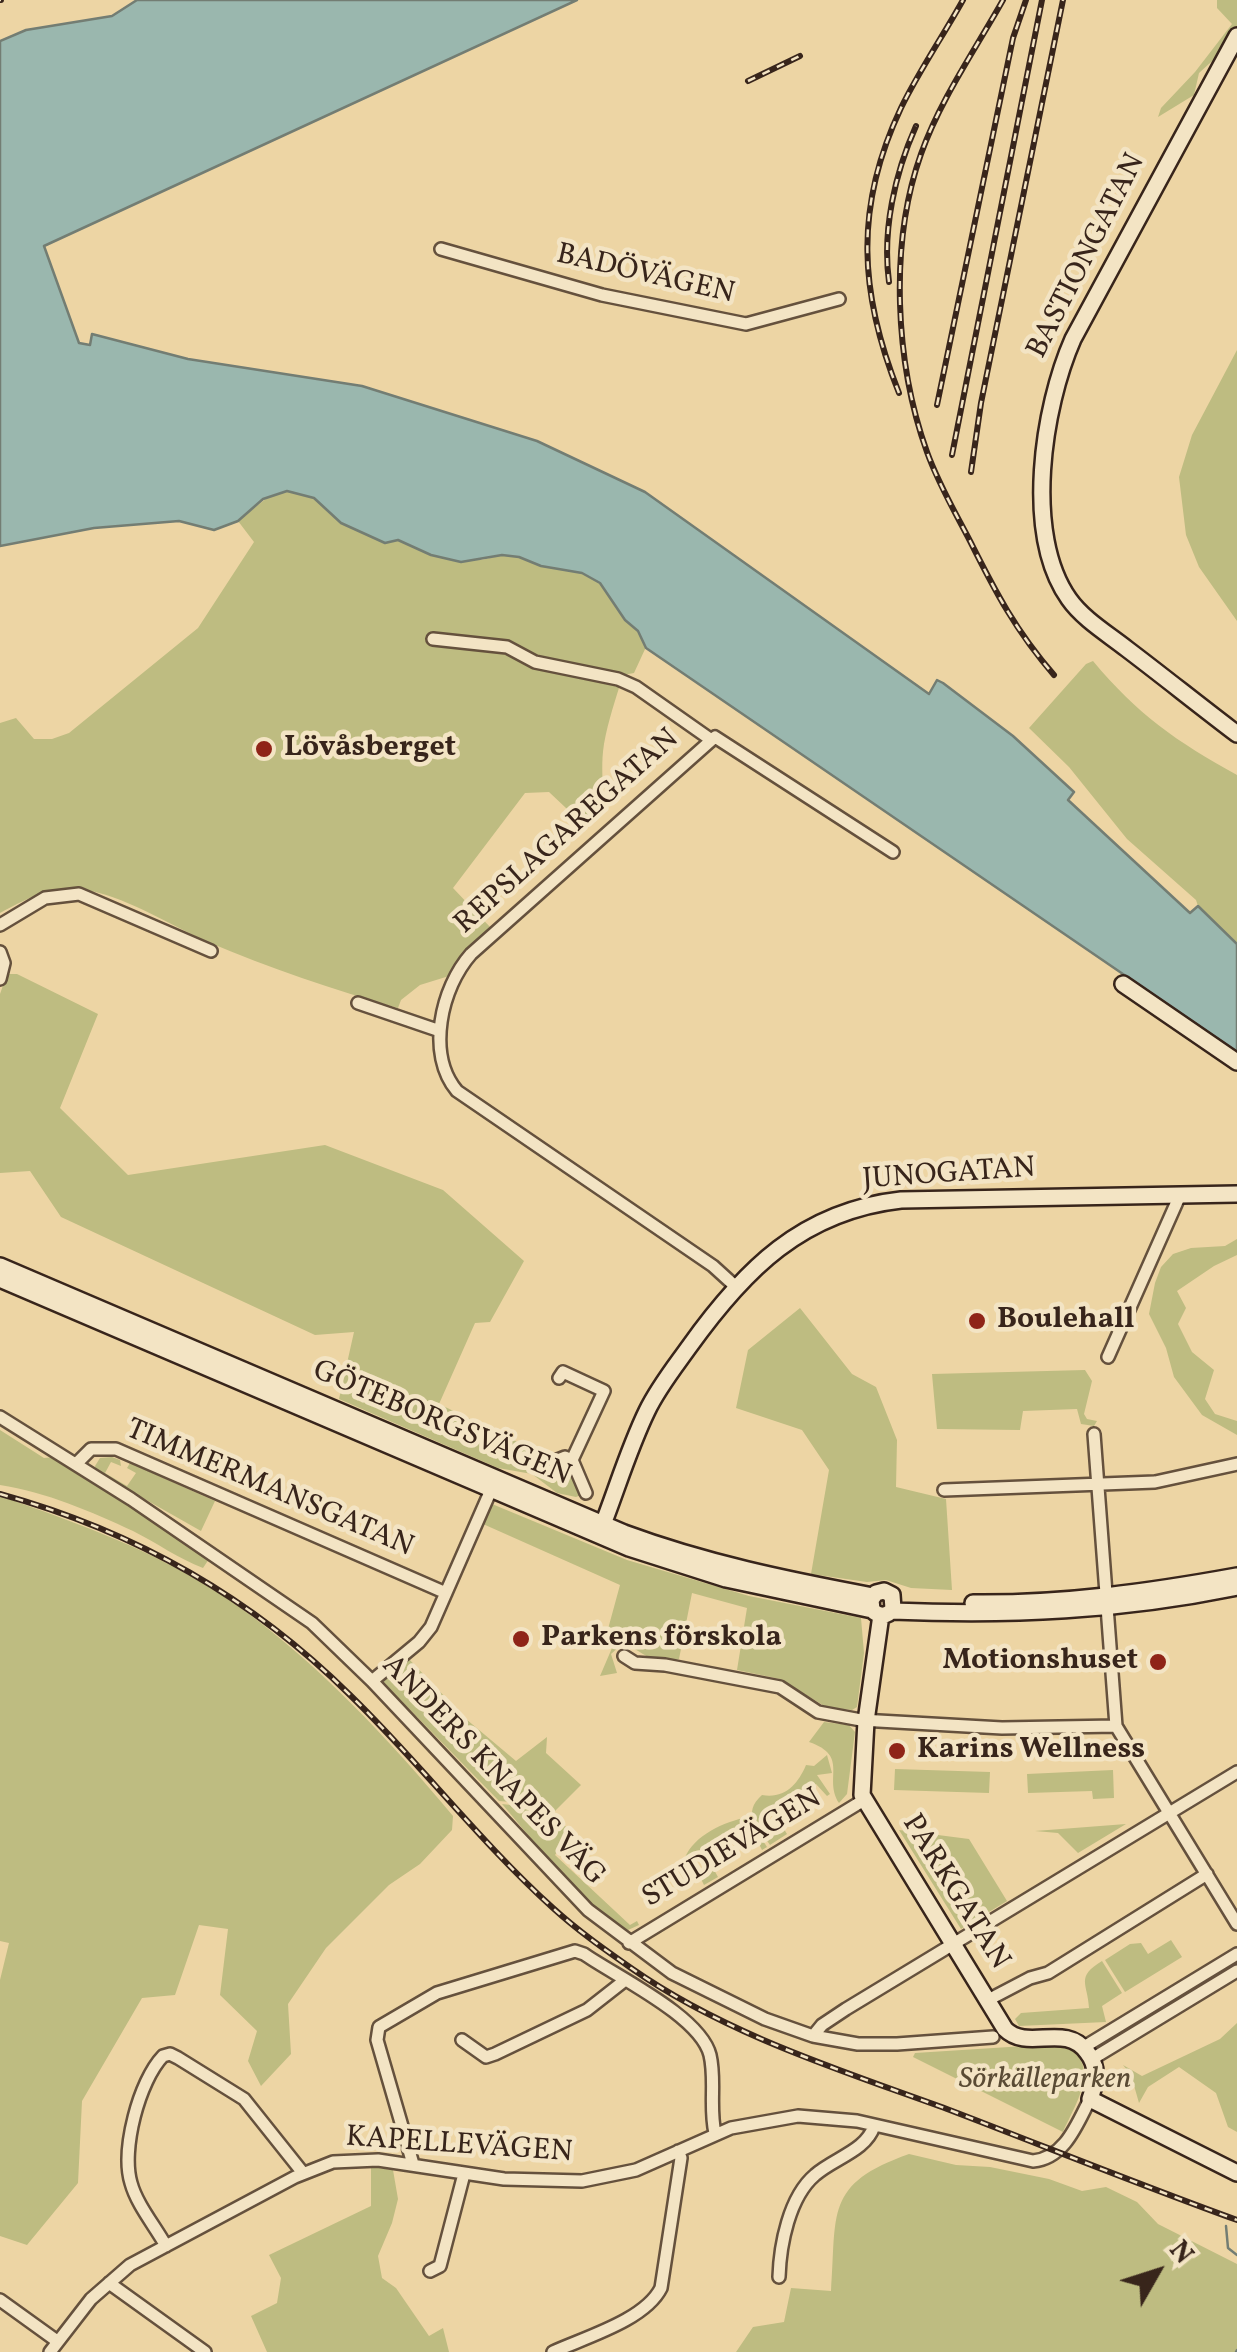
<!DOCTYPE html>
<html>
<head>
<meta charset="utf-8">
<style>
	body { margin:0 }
	#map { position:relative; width:1237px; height:2352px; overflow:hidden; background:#edd5a4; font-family:Vollkorn,serif }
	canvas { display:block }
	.north { position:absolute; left:1107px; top:2222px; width:100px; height:100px; -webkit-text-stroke:8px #f3e4c4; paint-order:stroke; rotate:51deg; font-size:28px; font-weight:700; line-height:40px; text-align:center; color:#38251b }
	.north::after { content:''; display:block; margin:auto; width:35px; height:45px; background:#38251b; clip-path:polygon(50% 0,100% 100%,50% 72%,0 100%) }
</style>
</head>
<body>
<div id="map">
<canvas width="1237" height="2352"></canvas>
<div class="north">N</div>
</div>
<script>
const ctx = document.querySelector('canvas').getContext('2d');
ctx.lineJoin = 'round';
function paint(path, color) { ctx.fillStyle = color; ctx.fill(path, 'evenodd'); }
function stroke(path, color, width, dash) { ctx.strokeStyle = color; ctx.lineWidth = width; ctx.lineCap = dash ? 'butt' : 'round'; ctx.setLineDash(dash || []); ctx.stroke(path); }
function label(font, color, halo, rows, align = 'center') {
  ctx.font = font + ' Vollkorn,serif'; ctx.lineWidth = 9; ctx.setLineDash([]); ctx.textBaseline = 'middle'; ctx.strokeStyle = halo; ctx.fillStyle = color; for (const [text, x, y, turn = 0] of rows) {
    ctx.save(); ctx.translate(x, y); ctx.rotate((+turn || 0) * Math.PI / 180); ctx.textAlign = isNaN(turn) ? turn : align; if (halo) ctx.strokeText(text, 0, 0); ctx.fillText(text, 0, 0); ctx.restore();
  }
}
const green = new Path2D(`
	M1217,0H1237V27L1221,53L1199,73L1194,95L1158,117L1161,108L1195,72L1232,24L1217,8Z
	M1237,350V621L1199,567L1186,535L1179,477L1192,435Z
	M287,491L314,498L332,516L406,542L482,560L502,555L519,557L541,566L582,573L600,583L624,620L639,632L646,647L634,673L623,675C616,698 608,721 604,744C598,782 612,791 584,825L549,792L525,793L453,888L491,928L464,952L449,976L420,985L401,1000L398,1008C334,990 269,968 208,942C168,924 124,895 80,889C48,886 27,899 0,913V723L16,718L34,739H52L69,733L198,628L254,542L238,521L272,494Z
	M1093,661C1137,714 1177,742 1237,775V944L1199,909L1196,900L1127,839L1069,767L1029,728L1086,664Z
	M7,974H17L98,1014L60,1108L128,1175L325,1145L443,1190L524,1261L490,1322L475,1323L439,1404L569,1467L581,1495L576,1497L557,1493L532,1474L498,1468L339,1399L354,1332L315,1335L61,1217L30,1171L0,1173V994Z
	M1237,1239V1255L1214,1266L1177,1291L1186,1308L1178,1324L1192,1352L1214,1370L1205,1399L1215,1414L1237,1421V1435L1202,1415L1174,1377L1166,1348L1149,1314L1155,1283L1161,1267L1173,1254L1191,1248L1225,1246Z
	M800,1308L852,1374L876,1387L897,1440L896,1487L946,1499L952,1590L911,1588L886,1580L867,1582L811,1574L829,1470L802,1430L736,1408L748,1350Z
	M1085,1370L1092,1381L1084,1414L1087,1419L1097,1421L1094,1426L1081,1424L1077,1409L1023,1411L1020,1430L937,1429L932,1374Z
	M0,1430L44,1458L55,1457L209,1559L203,1568C179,1559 157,1543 133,1531C92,1512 46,1492 0,1485Z
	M112,1457L120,1460L121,1466L111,1462L105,1473L127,1486L136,1473L127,1468L130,1463L215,1501L201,1531L97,1472L95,1466L100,1458Z
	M0,1496C81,1524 164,1554 235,1604C317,1662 389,1739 453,1816L452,1830L420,1864L389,1885L326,1948L288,2004L291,2054L261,2086L248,2061L257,2031L220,1995L228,1929L199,1925L175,1995L142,1998L82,2101L78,2183L27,2245L0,2236V1980L9,1943L0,1941Z
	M492,1504L627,1560L749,1596L861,1618L864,1653L857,1707L852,1710L826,1707L780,1679L737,1670L747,1608L692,1593L679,1659C658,1665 645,1656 629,1645H621L611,1654L617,1673L600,1676L618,1634L608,1629L620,1585L483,1524Z
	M408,1658L466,1719L516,1761L547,1737L546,1753L581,1785L554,1812L547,1805L499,1801L381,1680Z
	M824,1722L849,1725L855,1732L847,1794L839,1803C823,1778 850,1756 809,1742Z
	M827,1755L832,1773L817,1775L830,1794L827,1796L816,1784L760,1818L769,1833L782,1826L787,1834L770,1845C758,1826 741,1814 762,1795C785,1799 798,1784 806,1765L814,1766Z
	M895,1769L990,1772L989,1793L894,1790Z
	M1113,1770L1114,1798L1093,1799L1092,1791L1028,1793L1027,1774Z
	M502,1804L546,1809L574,1834L558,1846L560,1848L555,1855L630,1925L637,1921L639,1925L628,1930C597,1921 526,1832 502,1804Z
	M743,1818L749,1819L767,1847L762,1850L751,1828L746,1826L691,1860L700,1875L713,1868L718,1877L704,1885L700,1877L693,1881L683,1863C690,1838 719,1824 743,1818Z
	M1126,1824L1078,1853L1058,1833L1035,1831Z
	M899,1830L969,1839L1007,1901L961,1929Z
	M1171,1940L1182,1957L1125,1992L1105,1960L1130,1944L1141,1943L1148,1954Z
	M1102,1961L1122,1993L1102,2006L1106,2022L1019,2026L1015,2019L1021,2013L1089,2008C1088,1984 1075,1977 1102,1961Z
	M1237,2023V2132L1228,2127L1216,2093L1179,2067L1148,2087L1139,2103L1131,2075L1123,2065L1142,2076L1220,2039Z
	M1056,2044C1106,2058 1077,2101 1063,2132L913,2057L915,2053Z
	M909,2154L956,2165L990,2167L1049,2179L1082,2191L1106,2187L1137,2202L1158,2224L1237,2264V2352H736L753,2327L784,2322L791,2288L831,2291C837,2213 824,2184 909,2154Z
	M371,2167L393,2170L398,2199L392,2223L378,2256L382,2278L396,2288L429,2336L443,2328L449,2352H267L251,2316L277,2303L281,2278L269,2255L371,2206Z`);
const water = new Path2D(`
	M137,0H577L44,246L79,343L90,345L92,334L188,359L362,386L537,441L645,492L929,694L937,680L943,683L1013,736L1074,792L1068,800L1190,913L1198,906L1237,944V1052L646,648L638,631L625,620L600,583L582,573L541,566L519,557L502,555L461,562L431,555L398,540L385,543L341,523L314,498L287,491L263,499L238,521L214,530L179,521L94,528L0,546V41L26,30L112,16Z`);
const stream = new Path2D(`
	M1226,2226L1228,2248L1237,2255
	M1236,2352L1237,2350`);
const street = new Path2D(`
	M441,249L602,295L746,324L839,299
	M433,639L507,647L535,662L618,679L636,687L710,739
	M0,925L45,898L79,894L211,951
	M0,952L4,963L0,979
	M358,1003L440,1031
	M735,1286L713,1266L457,1091C426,1054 441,988 471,954L715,737L893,852
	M1108,1357L1180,1195
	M559,1378L563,1372L604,1391L572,1460L586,1493
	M0,1417L131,1499L312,1623L372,1681L588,1910L672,1973L765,2019L813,2036L858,2044H897L993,2037
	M1094,1434L1116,1726L1237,1924
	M555,1461L565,1457L572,1460
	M76,1464L91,1449H116L446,1593
	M944,1490L1155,1482L1237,1464
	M624,1656L635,1663L665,1665L780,1687L818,1712L861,1720L1002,1728L1116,1726
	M372,1681L419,1642L431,1627L491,1490
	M629,1943L864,1800
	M988,2000L1030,1978L1048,1973L1207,1874
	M813,2036L822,2025L846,2009L1237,1772
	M462,2040L486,2057L495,2054L587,2010L624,1981
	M1084,2047L1237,1954
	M1092,2059L1237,1971
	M413,2164L377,2040L379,2027L437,1993L575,1951L584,1954C617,1977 700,2016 710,2055C716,2080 709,2107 715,2133
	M166,2246C155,2226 137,2205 131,2183C121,2150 139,2081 163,2056L170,2054L178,2058L244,2099L303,2173
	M430,2271L440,2266L464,2174
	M779,2277C780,2245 789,2197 815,2175C834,2158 866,2151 874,2126
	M109,2283L205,2352
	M0,2300L57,2341
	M50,2352L91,2299L130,2265L295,2177L333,2162L378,2160L504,2179L582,2181L636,2170L731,2128L798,2116L857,2121L1033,2161C1065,2158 1077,2124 1090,2099
	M553,2352C586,2337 645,2320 661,2288L681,2158L678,2151`);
const secondary = new Path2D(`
	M1237,36L1073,339C1043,407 1023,534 1069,599C1083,619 1108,634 1127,649C1164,677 1200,706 1237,734
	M1123,984L1237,1062
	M0,1266L624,1533C705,1563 788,1580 873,1596
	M0,1279L629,1548L726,1579L872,1610C879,1617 887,1617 893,1609L892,1595L884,1591L876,1593L871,1600L872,1610
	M600,1532C616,1492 628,1450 647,1411C658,1388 674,1368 689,1347C744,1270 802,1211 901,1200L1237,1194
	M973,1603C1063,1604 1149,1592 1237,1576
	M892,1611C1011,1616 1120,1611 1237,1587
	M881,1615L866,1721L862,1795L1005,2029C1028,2052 1065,2022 1087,2052C1099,2067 1096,2082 1090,2099L1237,2173`);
const rail = new Path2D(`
	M0,0H1
	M1003,0C975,50 940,100 921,154C889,244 895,363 927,452C938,483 955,512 970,541C996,593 1016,631 1054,675
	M748,81L800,56
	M889,282C882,230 895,173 916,126
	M899,393C859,293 854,207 901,108C919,71 943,36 963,0
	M937,405L1013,38L1026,0
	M952,455L1042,0
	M971,472L981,403L1063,0
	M0,1494C134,1531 251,1597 350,1695C420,1763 480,1842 553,1908C577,1930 604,1949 631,1968C725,2034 840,2070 947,2109C1044,2146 1140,2185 1237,2220`);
const markers = [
	[264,749,10,"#8f2418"],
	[977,1321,10,"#8f2418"],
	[521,1639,10,"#8f2418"],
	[1158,1662,10,"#8f2418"],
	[897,1751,10,"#8f2418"]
];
const streetNames = [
	["BASTIONGATAN",1088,257,-63],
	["BADÖVÄGEN",645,276,13],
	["REPSLAGAREGATAN",568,833,-42],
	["JUNOGATAN",949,1176,-4],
	["GÖTEBORGSVÄGEN",441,1425,23],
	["TIMMERMANSGATAN",269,1490,23],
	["ANDERS KNAPES VÄG",492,1772,46],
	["STUDIEVÄGEN",733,1850,-31],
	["PARKGATAN",954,1893,58],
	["KAPELLEVÄGEN",459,2147,4]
];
const poiNames = [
	["Lövåsberget",284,749],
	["Boulehall",997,1321],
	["Parkens förskola",541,1639],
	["Motionshuset",1138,1662,"right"],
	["Karins Wellness",917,1751]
];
const parkNames = [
	["Sörkälleparken",1045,2081]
];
paint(green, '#bebc81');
paint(water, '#9ab7ae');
stroke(water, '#737d73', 2.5);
stroke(stream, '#737d73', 2.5);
stroke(street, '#65513d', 16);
stroke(secondary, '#38251b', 20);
stroke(street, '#f3e4c4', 11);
stroke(secondary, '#f3e4c4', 15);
stroke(rail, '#38251b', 6);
stroke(rail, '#f3e4c4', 2.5, [8]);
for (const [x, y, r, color] of markers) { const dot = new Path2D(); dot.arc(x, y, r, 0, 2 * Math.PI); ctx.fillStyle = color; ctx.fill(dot); stroke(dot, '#f3e4c4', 4); }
label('30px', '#38251b', '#f3e4c4', streetNames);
label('bold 30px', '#38251b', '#f3e4c4', poiNames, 'left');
label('italic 30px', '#5a4b34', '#f3e4c4', parkNames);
</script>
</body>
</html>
